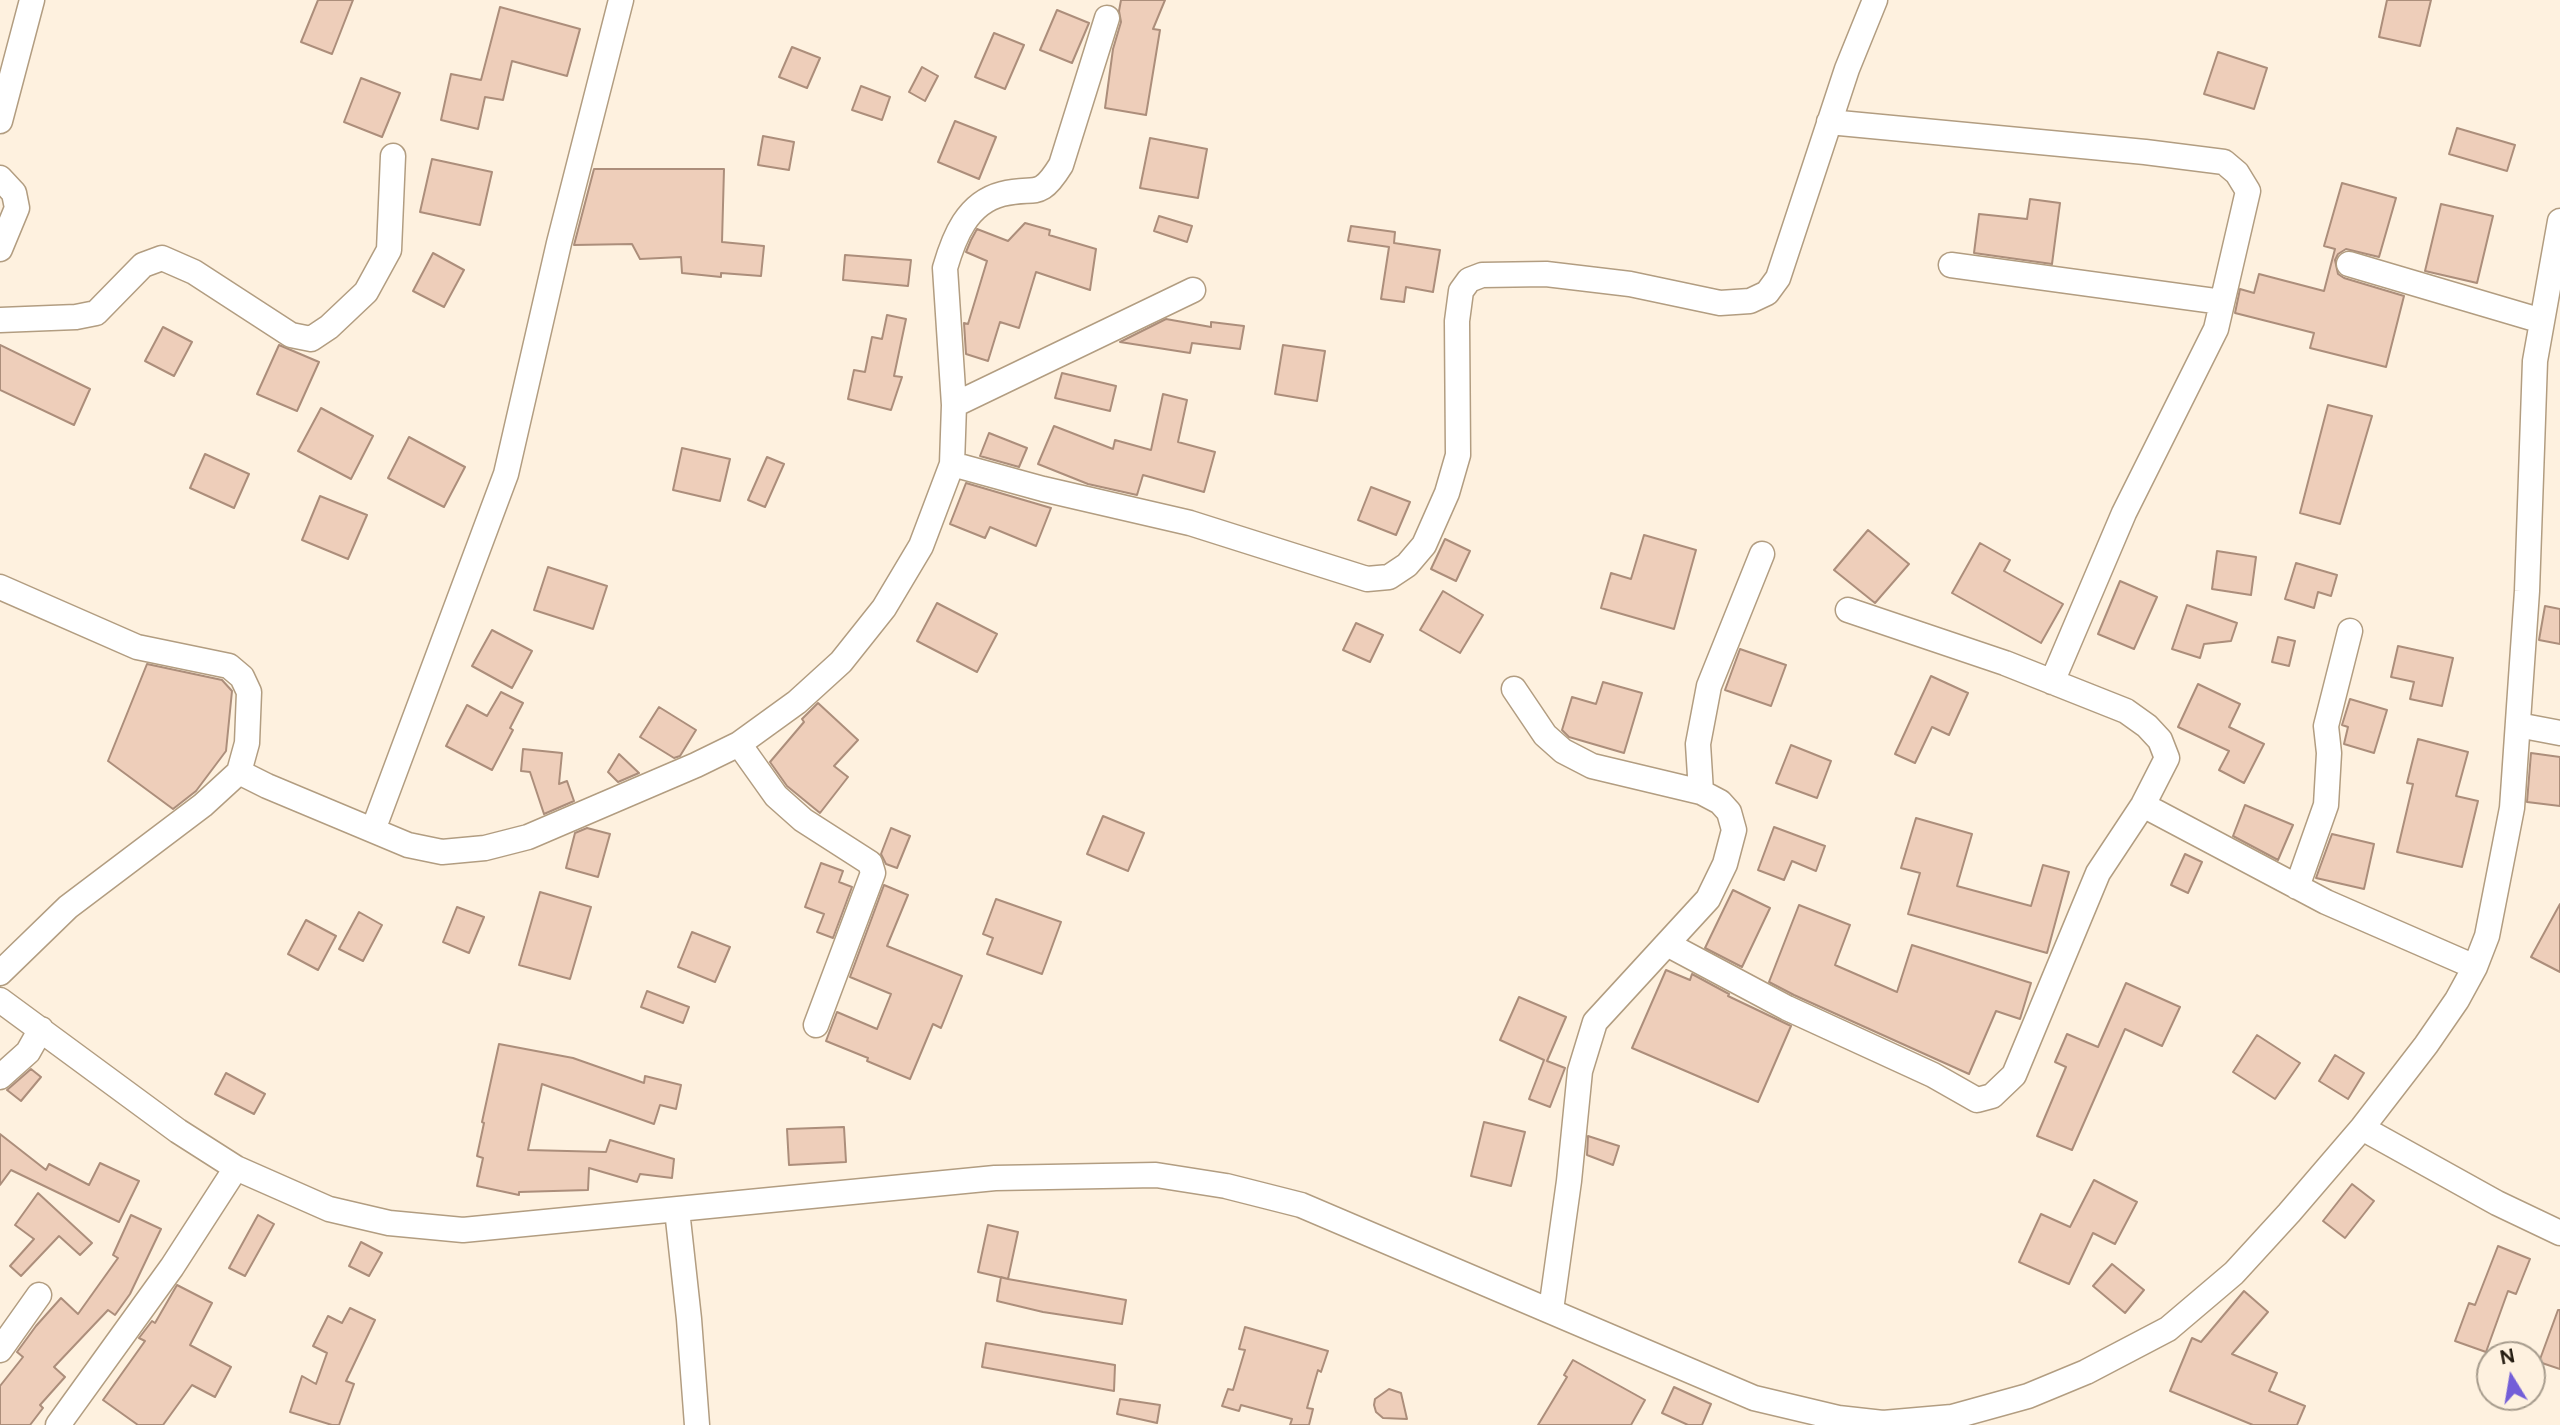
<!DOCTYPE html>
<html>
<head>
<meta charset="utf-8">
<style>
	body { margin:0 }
	#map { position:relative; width:2560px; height:1425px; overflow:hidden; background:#fef1df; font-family:Figtree,sans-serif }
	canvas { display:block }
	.north { position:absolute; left:2476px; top:1341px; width:70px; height:70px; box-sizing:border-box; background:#fef1df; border:2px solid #a79c8d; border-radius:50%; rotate:349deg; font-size:19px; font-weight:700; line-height:28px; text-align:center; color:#251d12 }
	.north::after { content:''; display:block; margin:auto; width:24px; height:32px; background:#735ed8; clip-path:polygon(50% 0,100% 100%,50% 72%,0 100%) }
</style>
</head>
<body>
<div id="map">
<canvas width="2560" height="1425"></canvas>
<div class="north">N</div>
</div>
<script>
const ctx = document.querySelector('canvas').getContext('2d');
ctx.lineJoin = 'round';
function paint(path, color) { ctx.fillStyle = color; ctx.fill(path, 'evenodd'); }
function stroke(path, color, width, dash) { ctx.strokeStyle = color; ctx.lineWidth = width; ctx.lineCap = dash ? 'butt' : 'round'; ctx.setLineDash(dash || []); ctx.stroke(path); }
const building = new Path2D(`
	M318,0H353L332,54L301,42Z
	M1121,0H1165L1153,29L1160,30L1146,115L1105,108L1113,49L1121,22L1119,11Z
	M2387,0H2431L2420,46L2379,37Z
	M500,7L580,29L567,76L512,61L503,100L485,97L478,129L441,120L451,74L481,80Z
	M1057,10L1089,23L1072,63L1040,50Z
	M994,33L1024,45L1005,89L975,77Z
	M792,47L820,58L807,88L779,77Z
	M2218,52L2267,68L2254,109L2204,94Z
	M922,67L938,76L925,101L909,92Z
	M361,78L400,93L382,137L344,122Z
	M861,86L890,97L882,120L852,110Z
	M955,121L996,137L979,179L938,162Z
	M2457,128L2515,145L2507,171L2449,154Z
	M763,136L794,142L789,170L758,165Z
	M1150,138L1207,149L1198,198L1140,188Z
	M432,159L492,172L480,225L420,212Z
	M594,169H724L722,242L764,246L761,276L721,273V277L682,273L681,257L640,259L632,244L574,245Z
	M2342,183L2396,198L2379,257L2346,249L2338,254L2335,260L2338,274L2344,278L2404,296L2386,367L2310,348L2314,333L2235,313L2240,289L2254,293L2259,274L2324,291L2335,249L2324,246Z
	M2030,199L2060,203L2052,264L1974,253L1979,214L2027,219Z
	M2441,204L2493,216L2477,283L2425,271Z
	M1159,216L1192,226L1187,242L1154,231Z
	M1025,223L1050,230L1049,235L1096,249L1090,290L1036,272L1019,328L1000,322L988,361L966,354L964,323L968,324L987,261L966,252L971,240L977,229L1008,241Z
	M1351,226L1395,232L1394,243L1440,250L1433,292L1406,287L1404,302L1381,299L1389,247L1348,241Z
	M433,253L464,270L444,307L413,291Z
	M845,255L911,260L908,286L843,280Z
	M887,315L906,319L894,376L902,377L891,410L848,399L854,370L865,372L872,337L882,339Z
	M1166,319L1211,327V322L1244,326L1240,349L1192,343L1190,353L1120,342Z
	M163,327L192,342L174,376L145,361Z
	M0,345L90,389L74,425L0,390Z
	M279,345L319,362L297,411L257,394Z
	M1283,345L1325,351L1317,401L1275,394Z
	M1062,373L1116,386L1110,411L1055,398Z
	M1163,394L1187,400L1178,442L1215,452L1204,492L1143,475L1137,495L1088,484L1038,464L1054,426L1113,449L1115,440L1151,450Z
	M2328,405L2372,416L2340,524L2300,513Z
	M321,408L373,436L351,479L298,451Z
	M989,433L1027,448L1019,467L980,456Z
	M409,437L465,467L444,507L388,478Z
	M682,448L730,459L720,501L673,490Z
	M205,454L249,474L234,508L190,488Z
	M767,457L784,464L765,507L748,500Z
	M966,483L1051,508L1036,546L990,527L985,538L950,524Z
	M1371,487L1410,502L1396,535L1358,520Z
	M320,496L367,515L348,559L302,540Z
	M1868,530L1909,564L1875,603L1834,570Z
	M1644,535L1696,550L1674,629L1601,608L1611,573L1631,579Z
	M1445,539L1470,551L1456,581L1431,569Z
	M1980,543L2010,560L2004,571L2063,604L2041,643L1952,593Z
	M2217,551L2256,557L2251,595L2212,589Z
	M2296,563L2337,575L2331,596L2318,592L2314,608L2285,599Z
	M548,567L607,586L593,629L534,610Z
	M2120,581L2157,597L2134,649L2098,634Z
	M1443,591L1483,615L1460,653L1420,630Z
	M937,603L997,634L977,672L917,641Z
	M2187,605L2237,623L2231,641L2204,644L2200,658L2172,649Z
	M2545,606L2560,609V644L2539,640Z
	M1356,623L1383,635L1370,662L1343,650Z
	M492,630L532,651L512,688L472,666Z
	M2278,637L2295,641L2289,666L2272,662Z
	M2398,646L2453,658L2442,706L2410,699L2414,682L2391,677Z
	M1740,649L1786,665L1771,706L1725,690Z
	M147,664L222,680L232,691L226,751L196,791L173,809L108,761Z
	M1931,676L1968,693L1949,735L1932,727L1915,763L1895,754Z
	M1603,682L1642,693L1624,753L1569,737L1562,730L1572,697L1596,704Z
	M2198,684L2240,704L2229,727L2264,744L2244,783L2219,770L2229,751L2178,727Z
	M501,692L523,703L510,728L513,730L492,770L446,746L467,705L487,716Z
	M2350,699L2387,710L2374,753L2344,744L2348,727L2342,725Z
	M818,703L858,740L834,766L848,777L820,813L787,786L770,762L804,722L802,719Z
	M659,707L696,730L680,756L674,758L640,737Z
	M2418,739L2468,752L2456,796L2478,801L2462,867L2397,852L2413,784L2407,783Z
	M1791,745L1831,761L1817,798L1776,783Z
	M523,749L562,753L559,784L567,781L574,801L544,814L530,772L521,771Z
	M2531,753L2560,757V806L2527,802Z
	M619,754L639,773L618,782L608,772Z
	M2245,805L2293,825L2278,860L2233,836Z
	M1103,816L1144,833L1128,871L1087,854Z
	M1916,818L1972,834L1957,886L2031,906L2043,865L2069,872L2047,953L1908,914L1920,873L1901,868Z
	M1774,827L1825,846L1816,871L1792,861L1784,880L1758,870Z
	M587,828L610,834L598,877L566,868L575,833Z
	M891,828L910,836L897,868L886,864L881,854Z
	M2332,834L2374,844L2364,889L2316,878Z
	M2185,854L2202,862L2188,893L2171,885Z
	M821,863L843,871L839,882L852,887L833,938L817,932L824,914L805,907Z
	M884,885L908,895L887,946L962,976L941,1028L933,1024L910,1079L867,1061L868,1058L826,1041L837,1012L877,1029L891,994L850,977Z
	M1733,890L1770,908L1742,967L1705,948Z
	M540,892L591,907L570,979L519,965Z
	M996,899L1061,922L1042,974L987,954L993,938L983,934Z
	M2560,904V972L2531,957Z
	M1799,905L1850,925L1835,965L1897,992L1912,945L2031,983L2020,1019L1996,1011L1969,1074L1794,995L1769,982Z
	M457,907L484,917L469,953L443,942Z
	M359,912L382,925L363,961L339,949Z
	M306,920L336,936L318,970L288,954Z
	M692,932L730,947L715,982L678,967Z
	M1666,970L1690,980L1692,974L1729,994L1728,996L1791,1026L1758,1102L1632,1048Z
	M2126,983L2180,1007L2162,1046L2125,1029L2072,1150L2037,1136L2066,1067L2055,1062L2067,1034L2098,1047Z
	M647,991L689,1007L683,1023L641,1007Z
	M1519,997L1566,1017L1547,1061L1565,1068L1550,1107L1529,1099L1544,1060L1500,1040Z
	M2257,1035L2300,1063L2275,1099L2233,1072Z
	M499,1044L573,1058L644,1083L645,1076L681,1085L676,1109L660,1105L654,1124L542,1084L528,1150L606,1152L610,1140L674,1159L672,1178L640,1174L637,1182L589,1168L588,1190L519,1192V1195L477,1186L483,1158L477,1156L484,1123L482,1122Z
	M2335,1055L2364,1073L2348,1099L2319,1081Z
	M31,1069L41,1077L21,1101L7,1090Z
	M226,1073L265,1094L254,1114L215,1094Z
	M1484,1122L1525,1132L1511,1186L1471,1176Z
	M844,1127L846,1162L789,1165L787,1129Z
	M0,1134L46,1170L49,1164L89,1185L100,1163L139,1181L119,1222L11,1170L0,1185Z
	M1588,1136L1619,1146L1613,1165L1587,1155Z
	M2094,1180L2137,1202L2115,1244L2093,1233L2069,1284L2019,1262L2041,1214L2070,1227Z
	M2352,1184L2374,1201L2345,1238L2323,1221Z
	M38,1193L92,1243L80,1255L59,1236L21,1276L10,1266L34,1239L15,1225Z
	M131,1215L161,1229L130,1294L115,1315L108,1310L54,1367L65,1377L40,1405L43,1408L30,1425H0V1386L23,1357L17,1352L36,1326L61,1298L78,1314L118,1258L113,1255Z
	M258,1215L274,1224L245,1276L229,1268Z
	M988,1225L1018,1232L1008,1279L1126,1300L1122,1324L1043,1312L997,1301L1001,1277L1008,1279L978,1272Z
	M361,1242L382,1253L369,1276L349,1266Z
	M2498,1246L2530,1259L2516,1294L2508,1291L2486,1352L2455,1341L2469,1303L2475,1305Z
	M2112,1264L2144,1290L2125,1313L2093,1286Z
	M177,1285L212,1303L190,1345L231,1367L215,1397L192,1385L163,1425H138L103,1400L145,1341L139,1338L152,1321L155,1323Z
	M2244,1291L2268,1312L2232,1354L2277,1373L2269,1391L2305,1406L2297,1425H2253L2170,1391L2192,1338L2201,1342Z
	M350,1308L375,1320L346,1381L354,1384L339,1425H332L290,1412L302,1376L316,1384L327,1353L313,1346L328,1316L342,1323Z
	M2558,1310H2560V1369L2539,1362Z
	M1245,1327L1328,1351L1321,1372L1318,1370L1307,1408L1313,1409L1309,1425H1290L1292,1419L1241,1405L1239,1411L1222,1406L1228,1389L1233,1390L1245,1350L1239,1349Z
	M986,1343L1115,1365L1114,1391L982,1367Z
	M1573,1360L1645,1400L1631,1425H1538L1567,1377L1564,1375Z
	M1674,1387L1711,1404L1702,1425H1688L1662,1413Z
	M1389,1389L1401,1393L1407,1419L1383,1418L1376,1412L1374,1405L1375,1399Z
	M1120,1399L1160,1405L1157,1423L1117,1414Z`);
const minor = new Path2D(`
	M0,121L32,0
	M1829,122L2145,152L2224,162L2237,173L2248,191L2216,329L2124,513L2052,682
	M0,178L14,193L17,208L0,249
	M2349,264L2542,321
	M1951,265L2222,302
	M0,320L76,317L96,313L143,265L162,258L194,272L291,335L311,339L329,327L366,292L389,250L393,156
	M954,405L1193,290
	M952,464L1043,489L1190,523L1367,579L1389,577L1407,565L1424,545L1447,493L1458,455L1457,321L1461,291L1469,280L1482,275L1546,274L1630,284L1720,303L1750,301L1767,293L1778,278L1847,69L1875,0
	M0,587L137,647L229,666L242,677L249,692L247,743L239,772
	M1514,689L1545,735L1563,751L1592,766L1701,792L1720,802L1729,812L1734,830L1725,864L1708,899L1595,1022L1580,1071L1569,1181L1551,1310
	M2518,725L2560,733
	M739,744L776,796L803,820L870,863L873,873L816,1025
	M1701,792L1698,744L1709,686L1762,554
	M2143,805L2326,902L2475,967
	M373,830L506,474L559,243L621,0
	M2297,887L2326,805L2329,753L2326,726L2350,631
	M1667,944L1787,1008L1933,1075L1977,1100L1992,1096L2014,1075L2098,873L2143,805L2167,758L2160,740L2147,726L2126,711L2005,663L1848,610
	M0,973L68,907L203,805L239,772L267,786L408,845L442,852L485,848L528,837L696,765L739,744L797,702L841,662L884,608L921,546L952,464L954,405L945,268C954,237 967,203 1002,194C1036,185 1038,202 1061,165L1107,18
	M0,1000L178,1131L236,1168L329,1209L389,1223L463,1230L995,1178L1156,1175L1226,1186L1301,1205L1754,1398L1838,1418L1883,1423L1952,1417L2028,1396L2086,1372L2168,1329L2234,1273L2289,1213L2362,1128L2426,1045L2457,1000L2475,967L2487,936L2512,808L2527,591L2535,361L2560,221
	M0,1077L28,1052L41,1029
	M2362,1128L2497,1203L2560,1233
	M677,1210L689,1319L697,1425
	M0,1350L39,1295
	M58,1425L172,1267L236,1168`);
paint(building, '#eeceba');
stroke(building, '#ac8e7b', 2);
stroke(minor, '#b29d81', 27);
stroke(minor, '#fff', 24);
</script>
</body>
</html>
